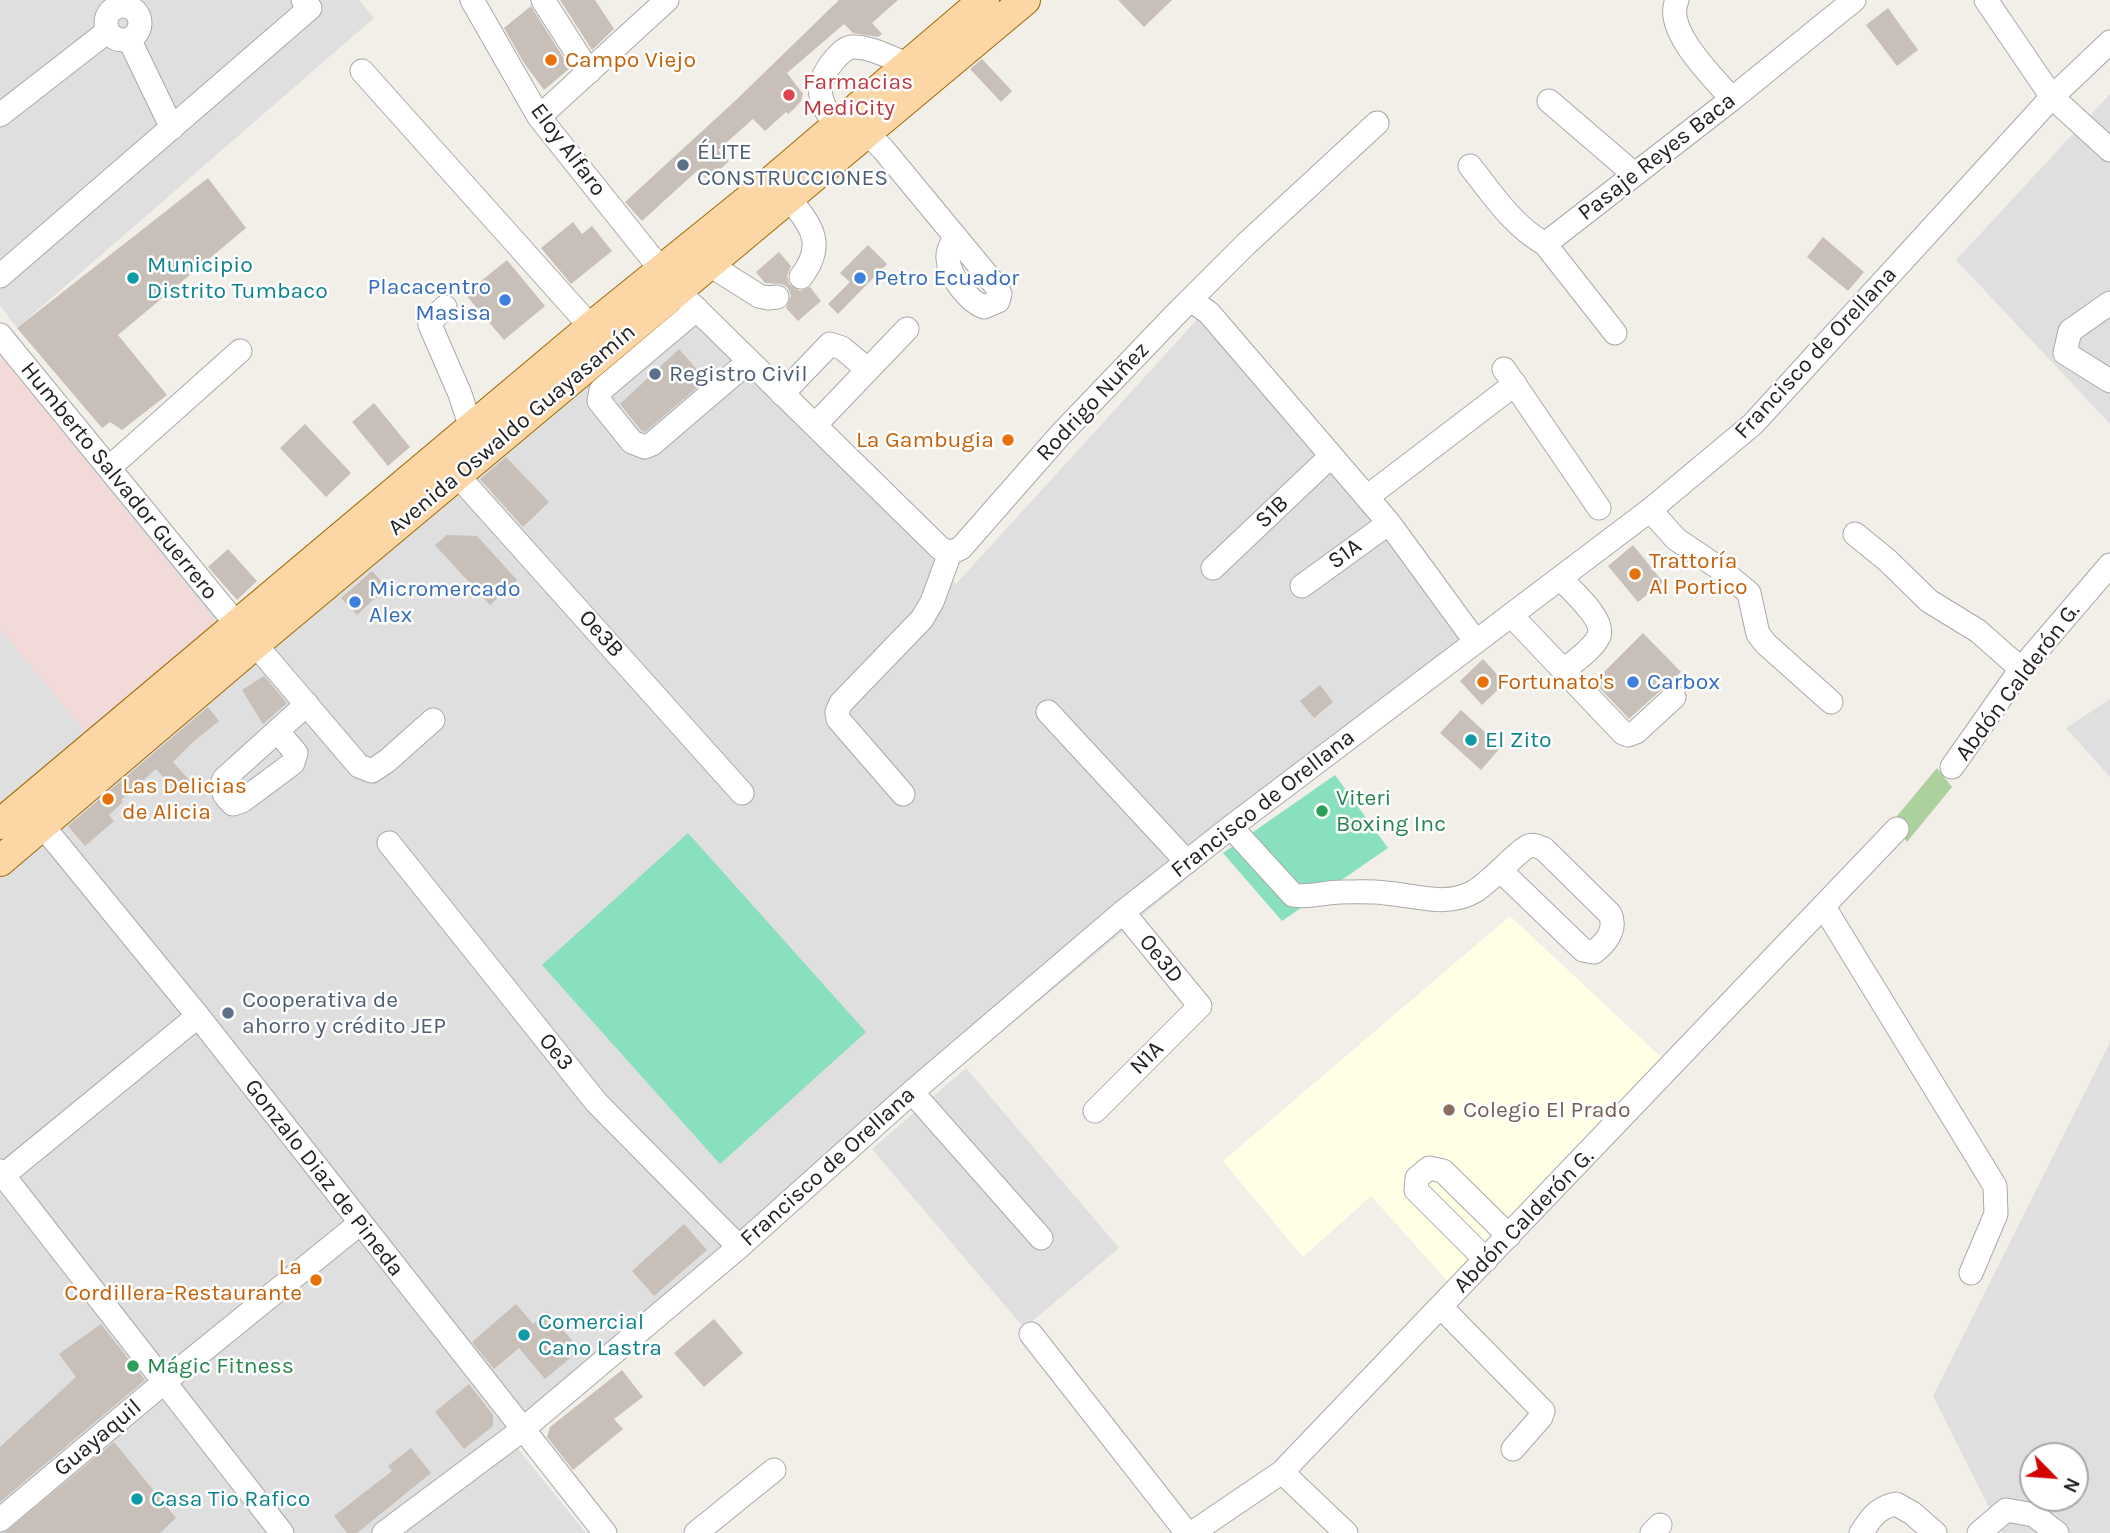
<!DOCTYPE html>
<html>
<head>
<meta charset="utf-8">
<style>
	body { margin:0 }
	#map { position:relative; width:2110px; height:1533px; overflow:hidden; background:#f2efe9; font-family:Karla,sans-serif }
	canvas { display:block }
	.north { position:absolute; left:2019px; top:1442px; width:70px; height:70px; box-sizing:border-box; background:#fff; border:2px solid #a7a7a7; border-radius:50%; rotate:115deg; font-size:19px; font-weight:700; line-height:28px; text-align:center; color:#222 }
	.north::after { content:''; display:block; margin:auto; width:24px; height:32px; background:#d40000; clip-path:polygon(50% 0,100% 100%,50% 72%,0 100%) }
</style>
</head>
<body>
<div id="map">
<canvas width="2110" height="1533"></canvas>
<div class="north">N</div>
</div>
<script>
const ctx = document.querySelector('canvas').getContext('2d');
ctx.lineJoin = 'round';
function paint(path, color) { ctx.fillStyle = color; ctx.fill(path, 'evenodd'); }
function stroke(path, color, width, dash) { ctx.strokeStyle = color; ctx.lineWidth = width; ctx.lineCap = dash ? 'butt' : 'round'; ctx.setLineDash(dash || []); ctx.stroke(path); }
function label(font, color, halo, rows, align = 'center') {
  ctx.font = font + ' Karla,sans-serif'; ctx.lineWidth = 5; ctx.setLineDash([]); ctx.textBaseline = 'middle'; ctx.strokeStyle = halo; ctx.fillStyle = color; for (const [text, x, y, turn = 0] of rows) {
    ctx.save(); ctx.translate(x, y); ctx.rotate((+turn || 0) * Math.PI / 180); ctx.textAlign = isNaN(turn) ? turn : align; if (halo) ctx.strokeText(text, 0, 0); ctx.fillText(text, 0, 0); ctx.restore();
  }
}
const residential = new Path2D(`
	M0,0H359L374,18L17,328L0,305Z
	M2110,94V424L1956,260Z
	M670,272L956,584L1214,301L1469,645L510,1439L586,1533H0V347L241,649Z
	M2110,699V777L2066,728Z
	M2110,1042V1533H2002L1933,1396ZM2033,1456H2075V1498H2033Z
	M966,1068L1119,1248L1024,1328L872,1149Z`);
const commercial = new Path2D(`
	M0,355L217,623L85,731L0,629Z`);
const education = new Path2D(`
	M1510,916L1663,1059L1451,1285L1371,1196L1303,1257L1223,1161Z`);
const forest = new Path2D(`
	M1937,768L1952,787L1907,842L1892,822Z`);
const pitch = new Path2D(`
	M1335,775L1388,848L1282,921L1223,853Z
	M688,833L866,1032L720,1164L542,965Z`);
const building = new Path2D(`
	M560,0H595L614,29L592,50Z
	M839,0H898L872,23L882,34L878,37L853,33L844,24L787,73L803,94L801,101L794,109L788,114L786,112L765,131L753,119L718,150L729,161L708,181L698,170L642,221L625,202L736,100Z
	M1118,0H1172L1144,27Z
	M531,6L570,68L544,90L524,63L504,28Z
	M1888,8L1918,50L1897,66L1866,25Z
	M982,59L1012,91L1001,102L970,69Z
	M208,178L246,228L118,335L167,395L122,430L110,422L102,428L17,328Z
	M573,222L582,234L592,226L612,251L571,284L541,248Z
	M1823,237L1864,272L1848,291L1807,257Z
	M868,245L887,264L838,314L828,304L850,282L840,273Z
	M779,252L791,266L787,276L789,284L800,291L810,287L821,301L798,321L786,308L791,296L788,288L782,284L765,283L756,272Z
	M507,260L545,306L504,340L465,294Z
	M679,349L706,380L645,432L641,430L620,404Z
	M374,403L410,447L388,466L352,422Z
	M305,424L351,473L326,497L280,448Z
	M506,457L549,502L523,527L480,479Z
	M447,535L477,536L517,580L490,605L435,545Z
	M1633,545L1663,582L1638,602L1608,566Z
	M228,549L257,581L237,600L208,567Z
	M372,571L387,587L357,615L341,598Z
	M1643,633L1681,672L1629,719L1594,682Z
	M1483,659L1505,683L1482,705L1460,681Z
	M264,676L287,703L263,724L242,690Z
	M1320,685L1333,702L1314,718L1300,701Z
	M208,707L219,721L194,741L173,762L192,783L180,795L156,769L121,800L123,802L109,815L114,821L85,846L68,826Z
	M1461,710L1501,747L1481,770L1440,733Z
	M684,1224L707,1250L654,1296L632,1271Z
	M516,1304L533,1324L547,1311L580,1350L545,1379L519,1348L494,1369L472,1342Z
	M714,1319L743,1353L704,1387L674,1353Z
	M101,1324L145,1380L0,1502V1447L76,1377L59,1354Z
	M622,1370L643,1397L614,1419L623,1429L573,1470L547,1437L550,1427Z
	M469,1384L493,1415V1426L464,1449L435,1412Z
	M114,1442L176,1518L160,1533H4Z
	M411,1448L431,1473L357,1533H347L334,1516L392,1471L388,1466Z`);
const minor = new Path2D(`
	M472,0L539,117L678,291L940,548L950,553L961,548L1061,434L1175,315L1245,245L1377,123
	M543,0L589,72
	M1677,0C1663,30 1714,78 1732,99
	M1986,0L2052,97L2110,150
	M106 23a17 17 0 1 1 34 0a17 17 0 1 1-34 0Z
	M129,39L172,128
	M362,71L591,327
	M1549,101L1634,174
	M0,115L108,31
	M539,117L667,0
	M836,127C819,100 812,86 835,59C840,54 844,48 852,47C870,46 893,59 909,65
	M867,133L883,149L997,287L1000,294L998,301L984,307C968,301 949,276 948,259C947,251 951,245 955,238
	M1470,166C1493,195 1513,226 1545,244L1732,99L1854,0
	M789,198C812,227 826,244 801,277
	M1545,244L1615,333
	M710,265L759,296L768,298L777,297
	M0,276L310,8L303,0
	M1191,300L1209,313L1389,523L1476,642
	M2110,303L2070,331L2065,353L2110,381
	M445,307L432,320L430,325L460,394L471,428
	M697,309L601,390L599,401L632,442L645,447L652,444L749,361
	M0,335L238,626
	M1504,369L1599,508
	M782,394L830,344L842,348L867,369
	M815,425L907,329
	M109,468L240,351
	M458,476L742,793
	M1367,497L1515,384
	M1650,510L1676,539L1719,568L1749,593L1758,634L1766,644L1831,702
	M1855,534L1887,560L1929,601L1978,631L2021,669
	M1213,568L1331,456
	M1561,579C1572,591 1605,619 1599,636C1593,649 1575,661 1564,670
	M1302,586L1389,523
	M1511,615L1623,733L1628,735L1636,732L1674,697
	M255,644L359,766L372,771L387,761L433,720
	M1048,712L1187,862
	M277,731L296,753L293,763L242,801L233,804C225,797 219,789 224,779L307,704
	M1952,767L2021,669L2110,565
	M903,794L838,719L837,712L841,703L922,619L932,602L950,553
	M42,825L198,1016L605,1533
	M1231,827L1293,895C1308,898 1326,892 1341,892C1356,892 1371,891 1385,893C1415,895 1447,908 1475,891C1489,883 1521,848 1529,846C1534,844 1539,847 1544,849L1610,914C1617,929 1606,943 1594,952L1583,950L1501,871
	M389,843L596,1102L739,1247
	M1824,907L1995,1186L1996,1214L1971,1273
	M912,1092L1041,1238
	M1095,1111L1200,1006L1123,912
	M0,1171L282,1533
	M0,1178L198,1016
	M1486,1260L1416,1190L1417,1178L1429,1168L1443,1171L1509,1236
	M1441,1307L1543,1411L1541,1417L1513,1449
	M1031,1334L1187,1533
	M1282,1472L1346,1533
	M0,1520L163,1383L359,1224
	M384,1533L522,1430L739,1247L912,1092L1123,912L1231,827L1650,510L1753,424L2052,97L2110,42
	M696,1533L774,1470
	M1192,1533L1282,1472L1897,829
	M1652,1533L1660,1525
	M1861,1533C1871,1518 1878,1507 1896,1504L1912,1513L1935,1533
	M1979,1533L2006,1510L2034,1515L2057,1533`);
const major = new Path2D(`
	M0,824L591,327L773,180L984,0
	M0,861L255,644L1025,0`);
const markers = [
	[551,60,7,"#e8710a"],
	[789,95,7,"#e0444e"],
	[683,165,7,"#5c6f8a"],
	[133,278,7,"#0f9aa8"],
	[860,278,7,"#3f7fe0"],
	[505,300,7,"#3f7fe0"],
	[655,374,7,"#5c6f8a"],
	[1008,440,7,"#e8710a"],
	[1635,574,7,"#e8710a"],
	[355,602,7,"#3f7fe0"],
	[1483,682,7,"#e8710a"],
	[1633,682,7,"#3f7fe0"],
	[1471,740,7,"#0f9aa8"],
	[108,799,7,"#e8710a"],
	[1322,811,7,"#2e9e5b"],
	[228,1013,7,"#5c6f8a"],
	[1449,1110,7,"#8d6e63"],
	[316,1280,7,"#e8710a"],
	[524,1335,7,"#0f9aa8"],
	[133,1366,7,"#2e9e5b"],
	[137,1499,7,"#0f9aa8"]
];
const foodNames = [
	["Campo Viejo",565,60],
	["La Gambugia",994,440,"right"],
	["Trattoría",1649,561],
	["Al Portico",1649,587],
	["Fortunato's",1497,682],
	["Las Delicias",122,786],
	["de Alicia",122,812],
	["La",302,1267,"right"],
	["Cordillera-Restaurante",302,1293,"right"]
];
const healthNames = [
	["Farmacias",803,82],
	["MediCity",803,108]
];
const streetNames = [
	["Eloy Alfaro",568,150,53],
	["Pasaje Reyes Baca",1657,157,-38],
	["Francisco de Orellana",1816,353,-47],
	["Rodrigo Nuñez",1093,402,-47],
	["Avenida Oswaldo Guayasamín",512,430,-40],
	["Humberto Salvador Guerrero",119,481,51],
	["S1B",1272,512,-44],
	["S1A",1345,554,-36],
	["Oe3B",601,634,48],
	["Abdón Calderón G.",2018,682,-53],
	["Francisco de Orellana",1263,804,-38],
	["Oe3D",1161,959,51],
	["Oe3",556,1052,51],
	["N1A",1147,1058,-45],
	["Francisco de Orellana",828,1167,-42],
	["Gonzalo Diaz de Pineda",324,1178,52],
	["Abdón Calderón G.",1524,1221,-46],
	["Guayaquil",98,1438,-40]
];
const serviceNames = [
	["ÉLITE",697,152],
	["CONSTRUCCIONES",697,178],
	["Registro Civil",669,374],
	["Cooperativa de",242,1000],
	["ahorro y crédito JEP",242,1026]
];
const cultureNames = [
	["Municipio",147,265],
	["Distrito Tumbaco",147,291],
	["El Zito",1485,740],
	["Comercial",538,1322],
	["Cano Lastra",538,1348],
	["Casa Tio Rafico",151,1499]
];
const shopNames = [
	["Petro Ecuador",874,278],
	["Placacentro",491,287,"right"],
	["Masisa",491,313,"right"],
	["Micromercado",369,589],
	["Alex",369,615],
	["Carbox",1647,682]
];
const leisureNames = [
	["Viteri",1336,798],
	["Boxing Inc",1336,824],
	["Mágic Fitness",147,1366]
];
const educationNames = [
	["Colegio El Prado",1463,1110]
];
paint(residential, '#e0dfdf');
paint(commercial, '#f2dad9');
paint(education, '#ffffe5');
paint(forest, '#add19e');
paint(pitch, '#88e0be');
paint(building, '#c7bfb8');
stroke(minor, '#a9a9a9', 25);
stroke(major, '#a06b00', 32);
stroke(minor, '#fff', 23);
stroke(major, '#fcd6a4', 30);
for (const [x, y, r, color] of markers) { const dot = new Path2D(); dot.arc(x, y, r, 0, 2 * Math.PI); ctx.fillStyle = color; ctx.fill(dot); stroke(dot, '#fff', 2.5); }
label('23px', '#c56008', '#fff', foodNames, 'left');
label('23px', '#be3a42', '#fff', healthNames, 'left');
label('23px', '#222', '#fff', streetNames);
label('23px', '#4e5e75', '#fff', serviceNames, 'left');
label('23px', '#0d838f', '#fff', cultureNames, 'left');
label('23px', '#366cbe', '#fff', shopNames, 'left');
label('23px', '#27864d', '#fff', leisureNames, 'left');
label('23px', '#785e54', '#fff', educationNames, 'left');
</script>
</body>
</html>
